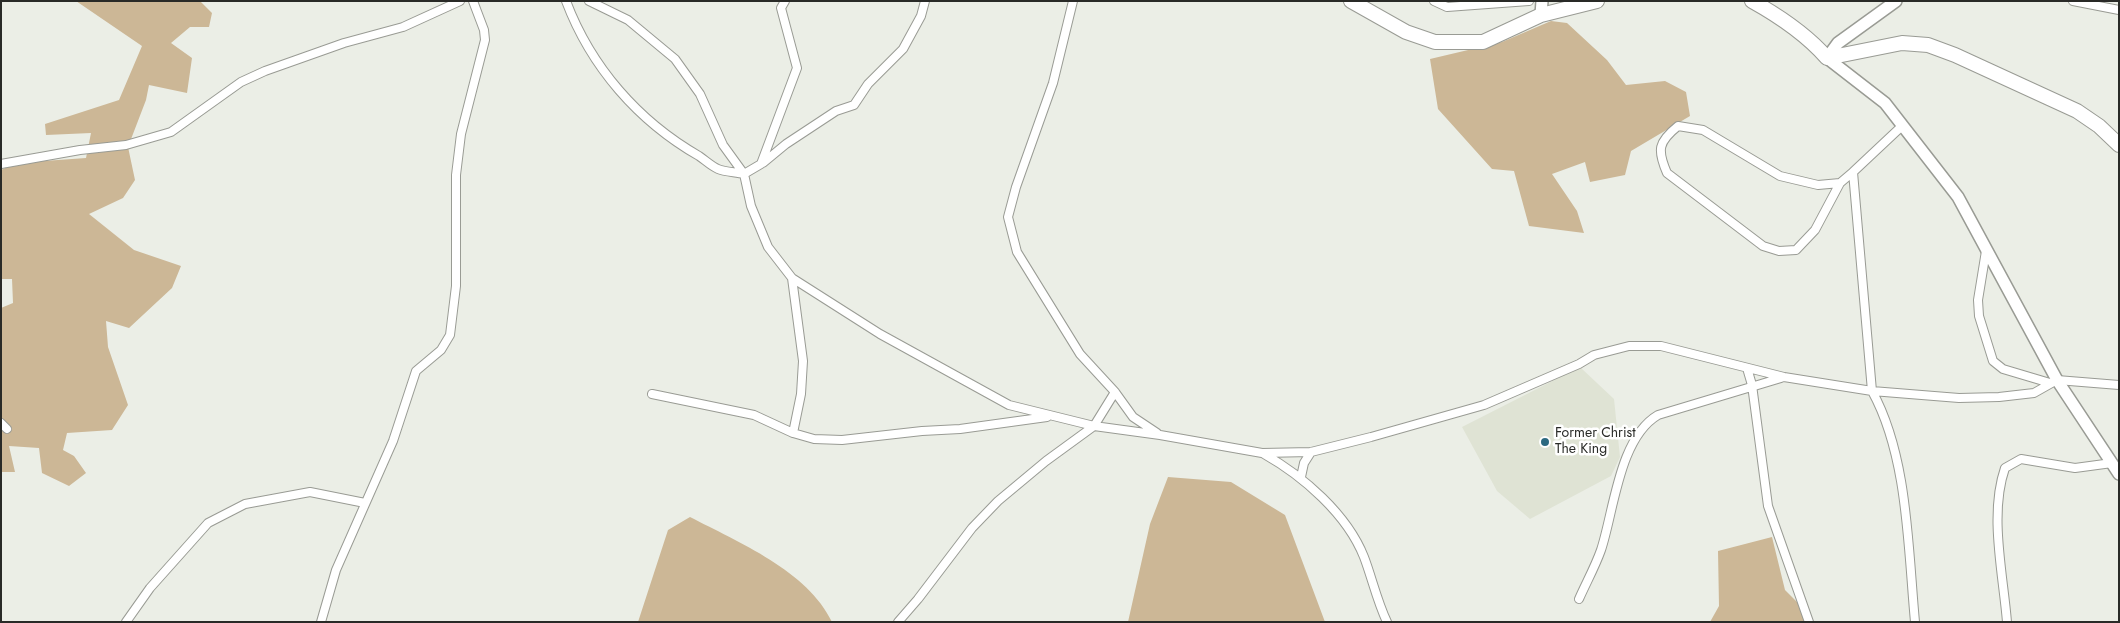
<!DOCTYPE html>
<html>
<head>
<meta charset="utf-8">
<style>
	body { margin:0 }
	#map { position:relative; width:2120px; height:623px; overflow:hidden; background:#ebeee6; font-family:Jost,sans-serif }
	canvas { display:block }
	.frame { position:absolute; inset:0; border:2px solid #292a27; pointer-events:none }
</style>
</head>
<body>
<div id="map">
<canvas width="2120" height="623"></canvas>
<div class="frame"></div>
</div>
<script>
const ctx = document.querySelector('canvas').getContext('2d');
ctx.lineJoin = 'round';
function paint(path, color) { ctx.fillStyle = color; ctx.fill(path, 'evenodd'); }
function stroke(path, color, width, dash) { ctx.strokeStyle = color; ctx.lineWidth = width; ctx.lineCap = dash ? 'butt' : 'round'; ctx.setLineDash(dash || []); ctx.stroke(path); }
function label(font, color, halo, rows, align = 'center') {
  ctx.font = font + ' Jost,sans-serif'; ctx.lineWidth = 5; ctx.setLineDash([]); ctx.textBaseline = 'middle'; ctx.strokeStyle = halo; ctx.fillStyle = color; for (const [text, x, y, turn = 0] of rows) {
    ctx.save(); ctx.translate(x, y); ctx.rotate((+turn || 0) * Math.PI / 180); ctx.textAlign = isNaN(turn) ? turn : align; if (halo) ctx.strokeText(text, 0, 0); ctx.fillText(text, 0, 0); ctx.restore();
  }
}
const built = new Path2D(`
	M1580,367L1614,399L1620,457L1611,476L1530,519L1497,491L1462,427Z`);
const forest = new Path2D(`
	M76,1H200L212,13L209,27H190L171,43L192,58L187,93L149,85L146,100L128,147L135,180L123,198L89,214L134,250L181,266L172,288L129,328L106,321L108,347L128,405L112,430L67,433L63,450L74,456L86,473L69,486L42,473L39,448L9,446L15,472H1V308L13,303L12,279H1V170L16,163L86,158L91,133L46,135L45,124L119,100L142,46Z
	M1551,21L1567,23L1607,60L1626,85L1665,81L1686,92L1690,116L1631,151L1625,175L1590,182L1585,162L1552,174L1577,211L1584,233L1529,226L1514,171L1492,169L1438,109L1430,59L1502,42Z
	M1168,477L1231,482L1285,515L1325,622H1128L1150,524Z
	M690,517C738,542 808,571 832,622H638L668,530Z
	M1772,537L1785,590L1808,613L1807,622H1710L1719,606L1718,551Z`);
const street = new Path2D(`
	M566,1C591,67 638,121 699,156C705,160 711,166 718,169C725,172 736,172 744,174L761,164L797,68L781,8L785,1
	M589,1L628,20L675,59L700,94L723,145L744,174L751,206L768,247L792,278L880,334L1009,405L1094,426L1160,435L1262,453L1311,452L1371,437L1484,405L1579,364L1594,355L1629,346H1661L1784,377L1872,391L1853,172L1902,126
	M1073,1L1053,83L1016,187L1008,217L1017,252L1080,354L1115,392L1133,417L1157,433
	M1434,1L1447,7L1529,1
	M2073,1L2119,10
	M763,163L786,144L836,111L854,105L868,84L903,49L921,16L925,1
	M1,164L80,150L126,145L171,132L241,82L265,71L344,43L403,27L460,1
	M1840,183L1818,185L1780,176L1703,130L1678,126C1658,142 1657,150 1667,173L1763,246L1779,251L1796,250L1815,230L1840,183L1853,172
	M1986,251L1978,300L1979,316L1993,361L2003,369L2050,383
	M792,278L803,361L801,394L793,433
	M1747,368L1752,385L1768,506L1809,622
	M1872,391L1959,398L1999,397L2034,393L2057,380L2119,385
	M1872,391C1908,456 1908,548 1915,622
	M652,394L754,415L793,433L814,439L842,440L922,431L960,429L1047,417
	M1,423L7,429
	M1264,454C1303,476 1347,514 1364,557C1372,578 1377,601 1387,622
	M1301,477L1304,463L1311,452
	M1579,599C1586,583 1595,567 1601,550C1614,511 1619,438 1658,415L1781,378
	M126,622L150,588L208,523L245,504L310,492L365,503
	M321,622L336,570L393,441L416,371L441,350L450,335L456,286V175L461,134L485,40L484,30L473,1
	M898,622L918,599L972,528L998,501L1046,461L1094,426L1115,392
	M2007,622C2003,573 1989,514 2005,468L2021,459L2075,468L2112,463`);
const secondary = new Path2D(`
	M1896,1L1838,43L1827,58L1885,103L1958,197L2057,380L2119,474
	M1541,15L1542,1`);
const highway = new Path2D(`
	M1351,1L1406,32L1435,42H1483L1541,15L1597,1
	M1752,1C1779,16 1806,34 1827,58L1902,43L1928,45L1955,55L2077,111L2099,126L2119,145`);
const markers = [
	[1545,442,5,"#2c6980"]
];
const poiNames = [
	["Former Christ",1555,434],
	["The King",1555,450]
];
paint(built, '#dfe3d4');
paint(forest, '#ccb796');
stroke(street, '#999b94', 10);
stroke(secondary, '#999b94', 14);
stroke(highway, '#999b94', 16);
stroke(street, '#fff', 8);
stroke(secondary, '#fff', 11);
stroke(highway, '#fff', 14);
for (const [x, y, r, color] of markers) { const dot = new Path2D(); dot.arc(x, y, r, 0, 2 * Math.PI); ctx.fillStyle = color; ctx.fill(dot); stroke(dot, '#fff', 2); }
label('14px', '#292a27', '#fff', poiNames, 'left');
</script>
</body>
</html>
